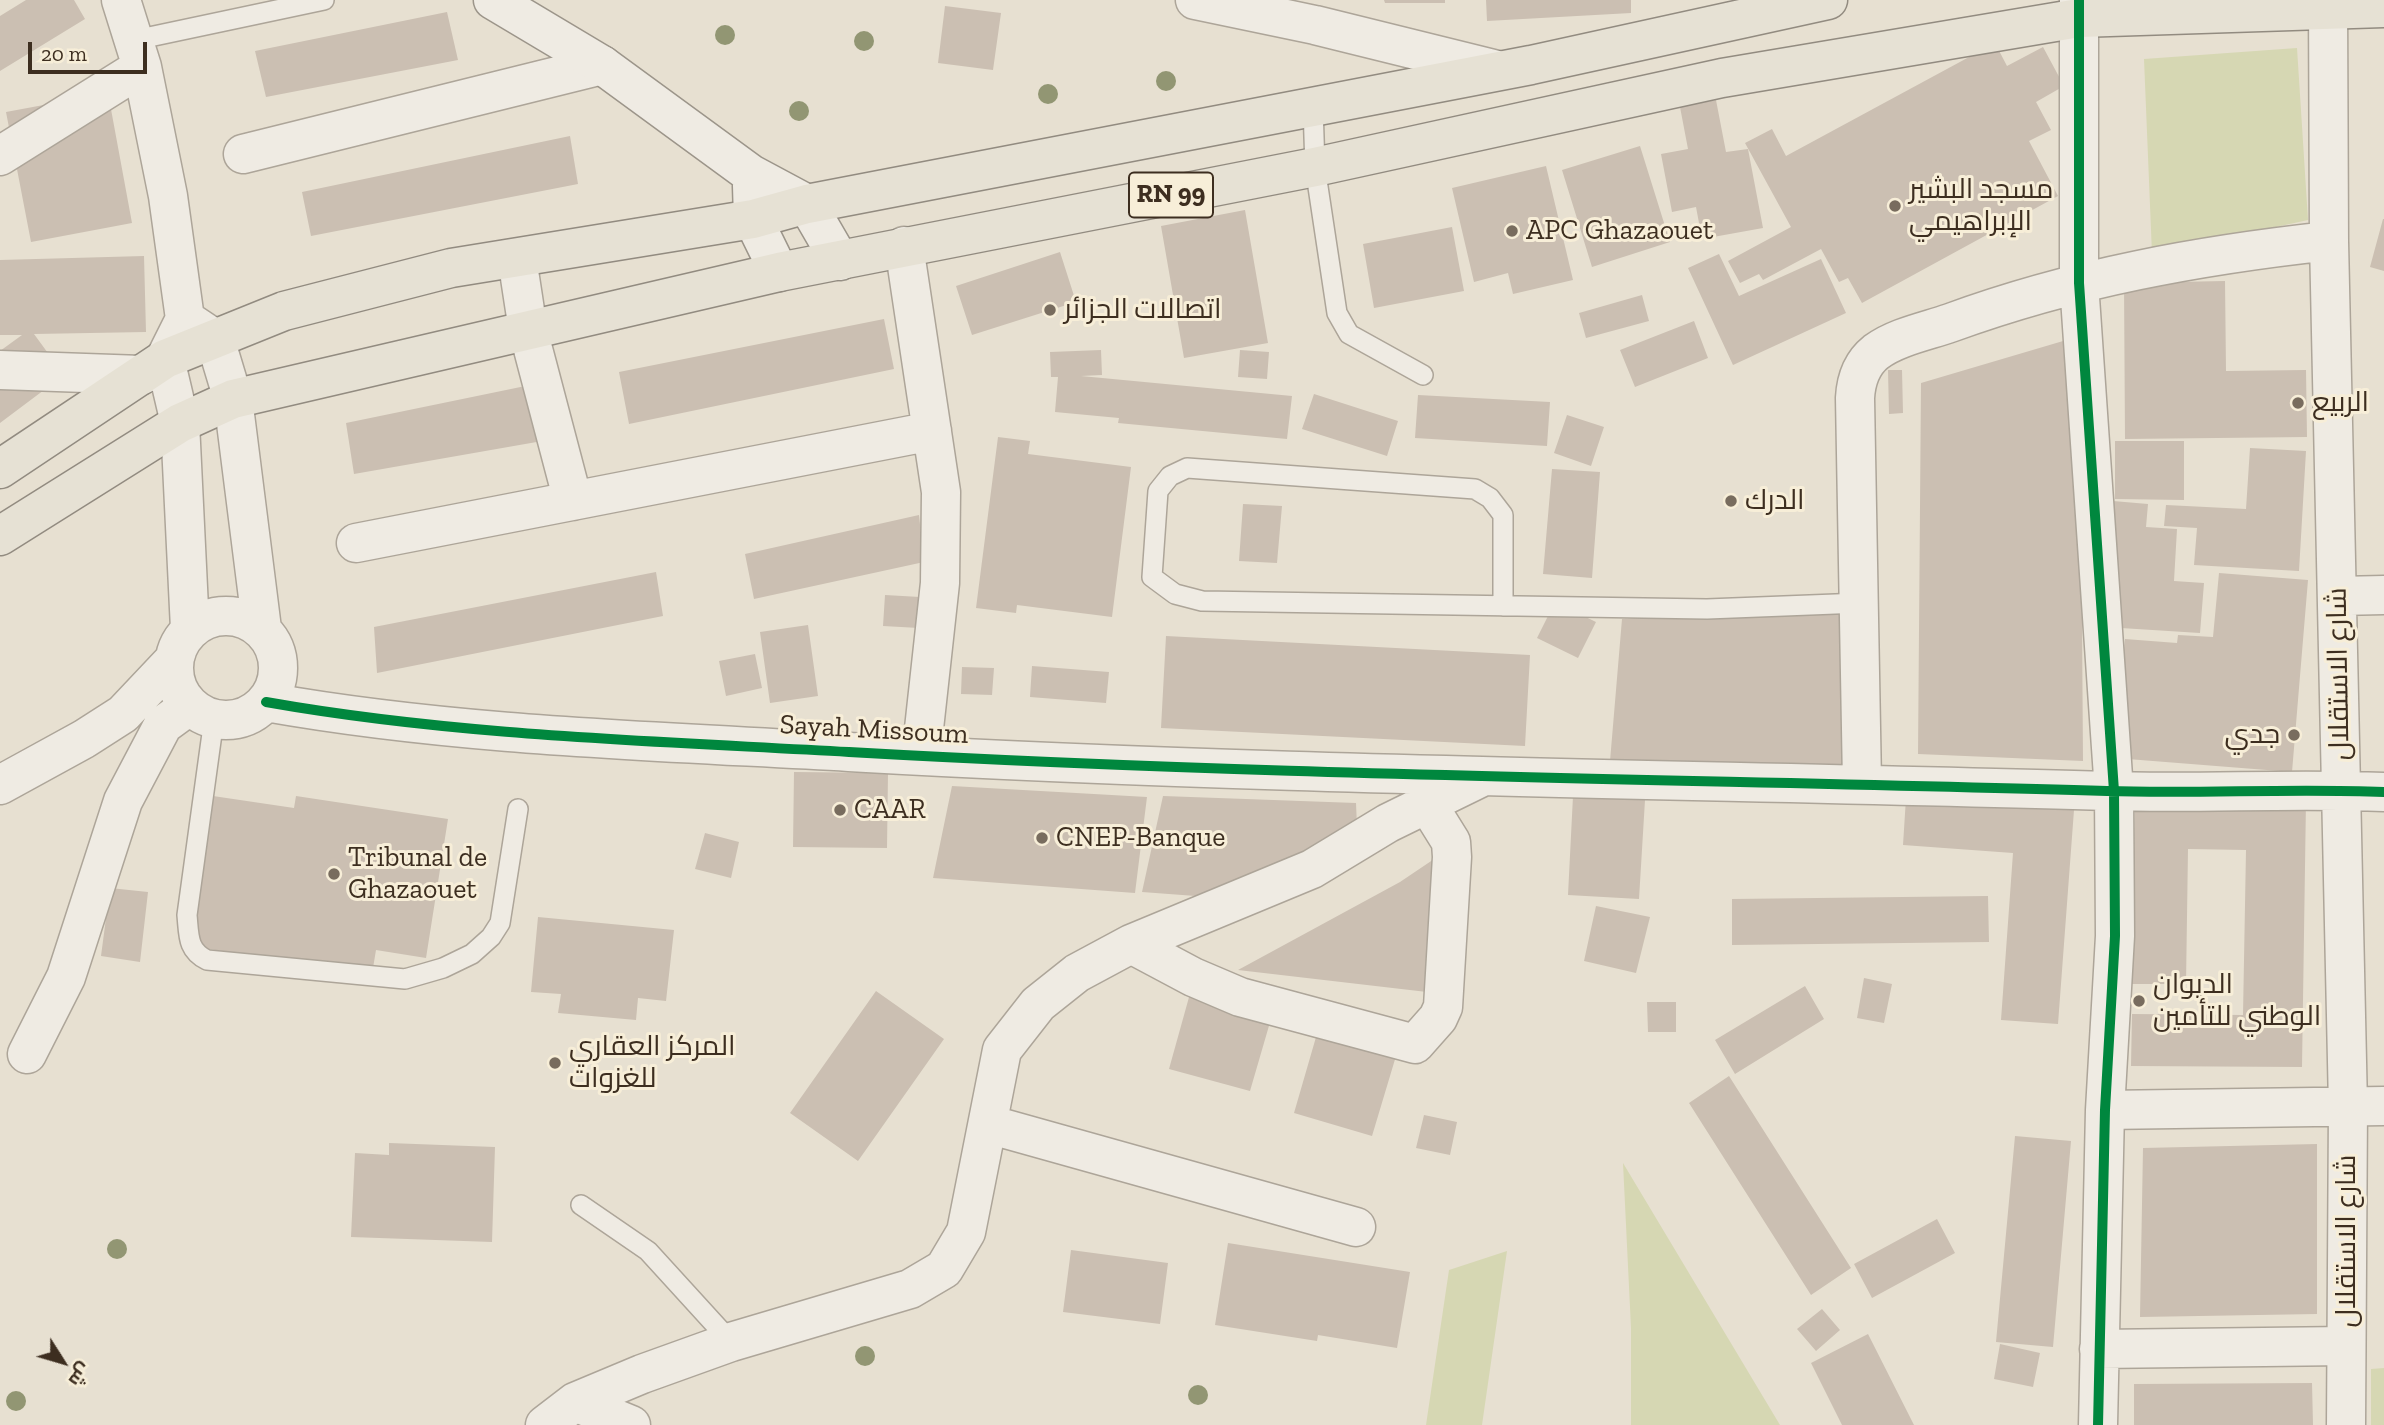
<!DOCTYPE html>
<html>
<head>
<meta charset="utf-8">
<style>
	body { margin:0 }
	#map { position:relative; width:2384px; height:1425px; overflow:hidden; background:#e7e0d1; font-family:"Zilla Slab",Cairo,serif }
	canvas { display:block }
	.north { position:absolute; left:28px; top:1327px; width:70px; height:70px; -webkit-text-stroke:5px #f7eed8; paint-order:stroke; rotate:127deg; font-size:19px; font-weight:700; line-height:28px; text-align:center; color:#3d2e20 }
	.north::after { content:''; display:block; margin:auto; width:24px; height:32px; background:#3d2e20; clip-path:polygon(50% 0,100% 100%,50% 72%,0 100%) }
	.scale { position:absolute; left:28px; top:42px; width:119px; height:32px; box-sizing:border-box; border:4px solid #3d2e20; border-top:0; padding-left:9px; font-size:21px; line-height:24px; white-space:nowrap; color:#3d2e20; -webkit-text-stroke:5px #f7eed8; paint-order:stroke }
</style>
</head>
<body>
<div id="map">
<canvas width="2384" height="1425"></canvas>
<div class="north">ش</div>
<div class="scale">20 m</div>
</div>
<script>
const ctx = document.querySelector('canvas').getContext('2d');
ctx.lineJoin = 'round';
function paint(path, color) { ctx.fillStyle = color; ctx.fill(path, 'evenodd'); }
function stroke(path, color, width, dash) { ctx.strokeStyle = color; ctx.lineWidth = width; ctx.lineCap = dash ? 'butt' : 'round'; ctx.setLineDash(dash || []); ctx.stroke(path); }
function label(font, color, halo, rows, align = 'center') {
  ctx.font = font + ' "Zilla Slab",Cairo,serif'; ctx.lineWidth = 6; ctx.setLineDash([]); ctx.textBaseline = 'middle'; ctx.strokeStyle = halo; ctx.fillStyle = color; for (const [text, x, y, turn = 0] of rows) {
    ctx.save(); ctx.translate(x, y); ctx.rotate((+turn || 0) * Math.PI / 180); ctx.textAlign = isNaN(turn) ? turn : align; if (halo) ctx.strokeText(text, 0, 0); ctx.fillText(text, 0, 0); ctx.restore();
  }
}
const green = new Path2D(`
	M2297,48L2308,220L2152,254L2144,59Z
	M1623,1163L1780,1425H1781H1631V1328Z
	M1507,1251L1482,1425H1426L1449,1270Z
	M2384,1368V1425H2371V1369Z`);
const building = new Path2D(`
	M26,0H74L85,19L0,71V16Z
	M1384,0H1445V3H1385Z
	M1486,0H1631V13L1487,21Z
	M945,6L1001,13L993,70L938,63Z
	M447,12L458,60L266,97L255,51Z
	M1995,43L2007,66L2043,47L2064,86L2036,102L2051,130L2029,141L2058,196L1862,303L1848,278L1839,282L1821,249L1763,280L1759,274L1740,283L1728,261L1791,227L1745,143L1772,129L1786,156Z
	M108,93L132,223L31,242L6,112Z
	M1716,100L1726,152L1748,149L1763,228L1702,239L1696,207L1672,212L1661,154L1688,149L1680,107Z
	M570,136L578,184L311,236L302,192Z
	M1640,146L1670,242L1592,267L1562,170Z
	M1546,166L1573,280L1513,294L1508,273L1474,282L1452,188Z
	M1245,210L1268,343L1184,358L1161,226Z
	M2383,219H2384V271L2370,267Z
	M1452,227L1464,291L1374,308L1363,244Z
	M1060,252L1076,302L972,335L956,286Z
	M1719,254L1739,296L1821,259L1846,313L1733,365L1688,268Z
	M144,256L146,332L34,334L64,375L0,423V351L22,335H0V260Z
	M2225,281L2226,371L2306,370L2307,437L2125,439L2124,283Z
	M1642,295L1649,321L1586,338L1579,313Z
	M884,319L894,369L629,424L619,372Z
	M1694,321L1708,358L1635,387L1620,350Z
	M2080,336L2083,761L1918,754L1921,383Z
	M1101,350L1102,375L1081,376L1292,396L1287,439L1118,423L1119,418L1055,412L1058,377H1051L1050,352Z
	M1240,350L1269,352L1267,379L1238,377Z
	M1888,370H1902L1903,413L1889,414Z
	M540,383L548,440L354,474L346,423Z
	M1314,394L1398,421L1387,456L1302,429Z
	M1418,395L1550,402L1547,446L1415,438Z
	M1567,415L1604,427L1591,466L1554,453Z
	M998,437L1030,441L1028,454L1131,467L1112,617L1017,605L1016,613L976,608Z
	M2115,441H2184V500L2115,499Z
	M2250,448L2306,451L2299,571L2194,565L2197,528L2164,526L2166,505L2246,509Z
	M1552,469L1600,472L1592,578L1543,574Z
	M2113,501L2148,504L2146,527L2177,529L2174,581L2204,583L2200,633L2105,627Z
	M1243,504L1282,506L1277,563L1239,561Z
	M919,515L924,562L754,599L745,554Z
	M656,572L663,616L377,673L374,627Z
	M2219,573L2308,580L2292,772L2115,758L2125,639L2177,643L2178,635L2213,637Z
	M885,595L920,597L919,628L883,626Z
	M1555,602L1596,622L1578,658L1537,638Z
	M1847,609L1845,778L1609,773L1622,619Z
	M808,625L818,696L770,703L760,632Z
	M1166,636L1530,655L1525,746L1161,728Z
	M755,654L762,688L726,696L719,661Z
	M1032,666L1109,672L1106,703L1030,697Z
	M962,667L994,668L992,695L961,694Z
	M794,772L888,773L887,848L793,847Z
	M952,786L1147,797L1135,893L933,878Z
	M213,796L294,808L296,796L448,819L426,958L376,950L372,974L189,946Z
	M1163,796L1356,803L1357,827L1209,897L1142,892Z
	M1573,796L1645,800L1639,899L1568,895Z
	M1906,798L2074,810L2058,1024L2001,1020L2013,853L1903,845Z
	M2135,799L2306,800L2302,1067L2131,1066L2132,1014L2243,1015L2246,850L2188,849L2186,984H2132Z
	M705,833L739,842L731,878L695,869Z
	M1449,849L1427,992L1238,970L1400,882Z
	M110,888L148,892L140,962L101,956Z
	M1988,896L1989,942L1732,945V899Z
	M1596,906L1650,917L1636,973L1584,961Z
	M538,917L674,930L666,1001L638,998L636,1020L558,1013L561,994L531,992Z
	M1864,978L1892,984L1884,1023L1857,1018Z
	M1805,986L1824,1019L1735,1074L1715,1040Z
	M1191,990L1273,1012L1250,1091L1169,1069Z
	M876,991L944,1039L858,1161L790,1113Z
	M1647,1002H1676V1032H1648Z
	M1323,1013L1402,1036L1372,1136L1294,1113Z
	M1729,1076L1851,1268L1811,1295L1689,1103Z
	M1424,1115L1457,1122L1450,1155L1416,1148Z
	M2015,1136L2071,1141L2053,1347L1996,1342Z
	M389,1143L495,1147L492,1242L351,1237L355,1153L389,1155Z
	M2317,1144V1314L2140,1317L2143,1148Z
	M1937,1219L1955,1253L1872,1298L1854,1264Z
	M1228,1243L1410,1272L1397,1348L1318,1335L1317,1341L1215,1325Z
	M1071,1250L1168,1263L1160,1324L1063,1312Z
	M1822,1309L1840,1330L1816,1351L1797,1329Z
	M1868,1334L1914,1425H1842L1811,1363Z
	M2000,1344L2040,1353L2033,1387L1994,1379Z
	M2312,1383L2313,1425H2134V1384Z`);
const lane = new Path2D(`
	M135,40L324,0
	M1313,107L1315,167L1337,313L1349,334L1423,375
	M1503,606V515L1490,498L1475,489L1187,468L1170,476L1158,491L1152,577L1175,594L1202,601L1707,609L1861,603
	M214,719L187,915C189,935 187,950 207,960L405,979L443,968L472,954L491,937L500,923L518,809
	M581,1205L648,1251L731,1342`);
const street = new Path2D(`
	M121,0L142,67L168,196L185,319L165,359L180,423L190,629
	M1195,0L1315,25L1497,70
	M2079,0V283L2114,791L2115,936L2105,1110L2098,1425
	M2328,0L2329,241L2348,1106L2346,1425
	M243,154L602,65
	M0,156L142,67
	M904,246L941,492L940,583L921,756
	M517,258L528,330L573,501
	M188,321L215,339L233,399L262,629
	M0,370L142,375
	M356,543L932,431
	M2339,596L2384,595
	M174 668a52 52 0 1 1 104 0a52 52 0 1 1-104 0Z
	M266,702C458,736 655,741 849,752C1268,776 1688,779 2107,791C2199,794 2292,788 2384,792
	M1862,783L1855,398C1856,380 1861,364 1876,352C1896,337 1927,331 1950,323C2073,278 2200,255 2329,241
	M0,785L84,739L123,714L174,660
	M1131,944L1193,977L1240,997L1415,1044L1438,1018L1443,1007L1452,857L1451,842L1428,805
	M27,1054L66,977L123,801L163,725L189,706
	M2105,1110L2384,1106
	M988,1124L1356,1227
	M2099,1349L2346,1346
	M575,1402L631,1425
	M545,1425L575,1402L642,1374L731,1342L910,1289L944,1269L966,1232L1002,1050L1038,1004L1077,973L1131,944L1312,869L1388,823L1480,778`);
const secondary = new Path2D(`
	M493,0L602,65L751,174L807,204L840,261
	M752,186L753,219L779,272`);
const primary = new Path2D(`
	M0,469L165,359L284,311L451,268L753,219L807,204L1531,65L1828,0
	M0,536L180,423L233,399L779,272L1315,167L1722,78L2079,18L2384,8`);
const cycleway = new Path2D(`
	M2079,0V283L2114,791L2115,936L2105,1110L2098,1425
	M266,702C458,736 655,741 849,752C1268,776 1688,779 2107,791C2199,794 2292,788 2384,792`);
const trees = [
	[725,35],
	[864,41],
	[1166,81],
	[1048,94],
	[799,111],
	[117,1249],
	[865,1356],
	[1198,1395],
	[16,1401]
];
const markers = [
	[1895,206,7,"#786c5e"],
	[1512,231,7,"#786c5e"],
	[1050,310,7,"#786c5e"],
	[2298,403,7,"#786c5e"],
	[1731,501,7,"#786c5e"],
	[2294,735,7,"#786c5e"],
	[840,810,7,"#786c5e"],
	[1042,838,7,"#786c5e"],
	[334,874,7,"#786c5e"],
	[2139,1001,7,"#786c5e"],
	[555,1063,7,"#786c5e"]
];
const shields = [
	[1171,195,84]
];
const shieldNames = [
	["RN 99",1171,195]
];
const poiNames = [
	["مسجد البشير",1909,190],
	["الإبراهيمي",1909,222],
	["APC Ghazaouet",1526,231],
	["اتصالات الجزائر",1064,310],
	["الربيع",2312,403],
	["الدرك",1745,501],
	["جدي",2280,735,"right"],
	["CAAR",854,810],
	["CNEP-Banque",1056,838],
	["Tribunal de",348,858],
	["Ghazaouet",348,890],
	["الديوان",2153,985],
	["الوطني للتأمين",2153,1017],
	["المركز العقاري",569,1047],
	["للغزوات",569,1079]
];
const streetNames = [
	["شارع الاستقلال",2339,674,-91],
	["Sayah Missoum",874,730,3],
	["شارع الاستقلال",2347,1241,-90]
];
paint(green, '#d6d7b3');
paint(building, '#cbbfb2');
stroke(lane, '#ada599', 22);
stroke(street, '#ada599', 41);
stroke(secondary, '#9c958a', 41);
stroke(primary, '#928b80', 41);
stroke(lane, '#efebe3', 19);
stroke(street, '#efebe3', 38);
stroke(secondary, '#efebe3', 38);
stroke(primary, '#e6e1d4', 38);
stroke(cycleway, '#00873e', 10);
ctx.fillStyle = '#929673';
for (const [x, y] of trees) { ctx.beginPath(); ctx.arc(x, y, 10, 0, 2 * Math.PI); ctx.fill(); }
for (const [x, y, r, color] of markers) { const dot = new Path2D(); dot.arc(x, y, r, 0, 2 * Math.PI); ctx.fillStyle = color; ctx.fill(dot); stroke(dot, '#f7eed8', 2.5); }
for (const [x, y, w] of shields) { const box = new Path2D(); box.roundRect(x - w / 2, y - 22.5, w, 45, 5); ctx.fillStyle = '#f7eed8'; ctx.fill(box); stroke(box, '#3d2e20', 2); }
label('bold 26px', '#3d2e20', null, shieldNames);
label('28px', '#3d2e20', '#f7eed8', poiNames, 'left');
label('28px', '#3d2e20', '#f7eed8', streetNames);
</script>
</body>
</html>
